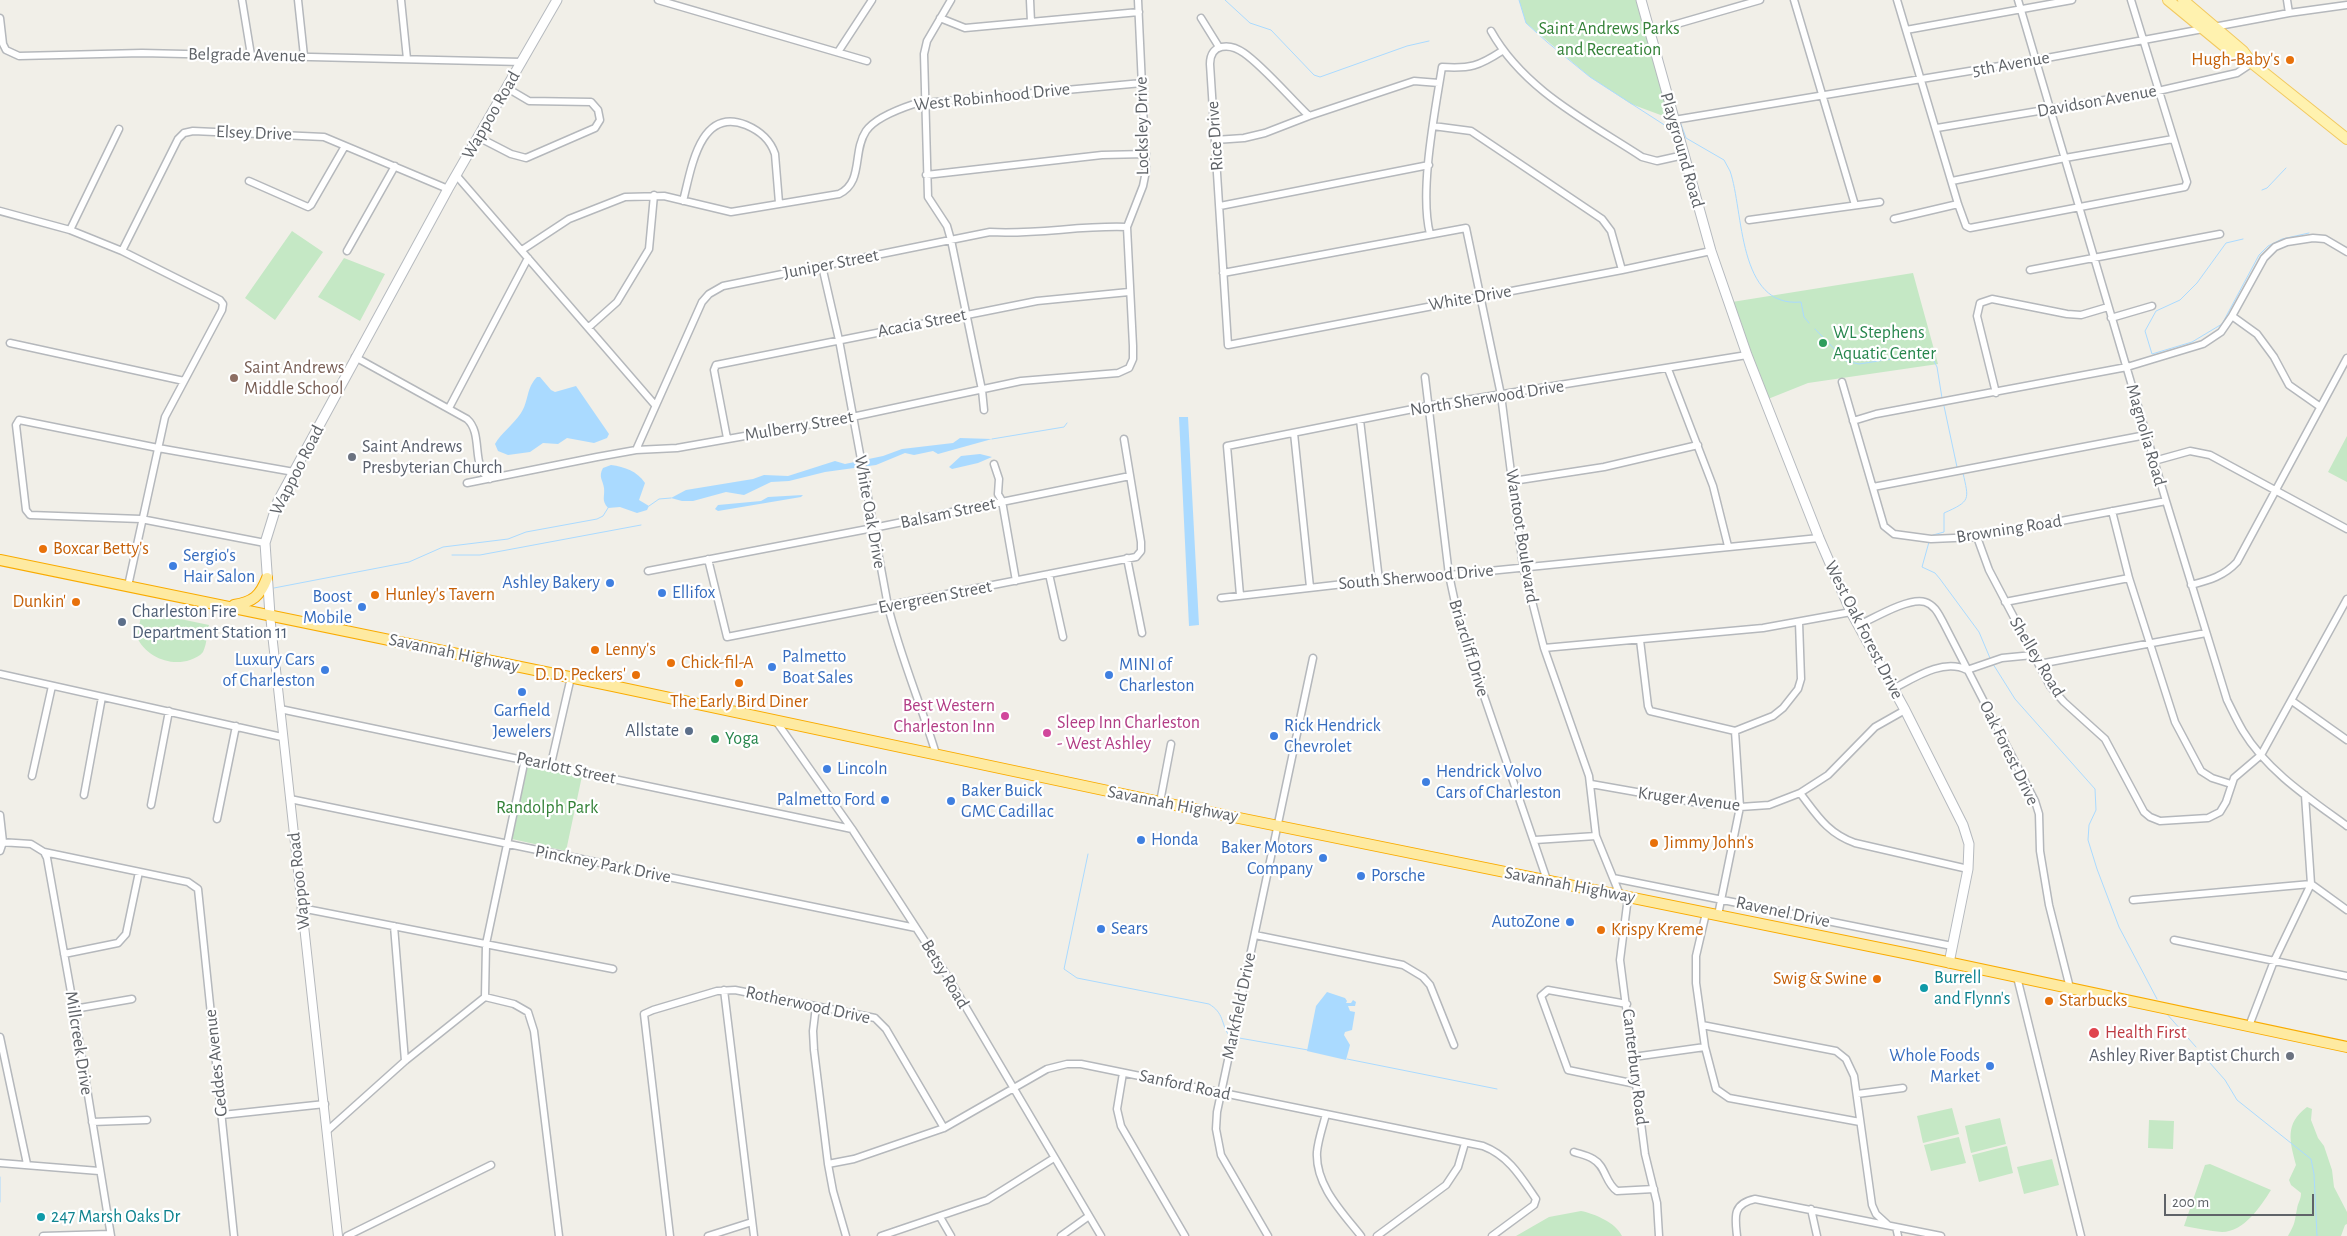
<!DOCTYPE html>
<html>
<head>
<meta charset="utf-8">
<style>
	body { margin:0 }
	#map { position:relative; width:2347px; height:1236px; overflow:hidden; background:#f1efe8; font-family:"Alegreya Sans",sans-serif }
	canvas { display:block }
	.scale { position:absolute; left:2164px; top:1194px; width:150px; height:22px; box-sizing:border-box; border:2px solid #5f6368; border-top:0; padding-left:6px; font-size:15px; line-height:18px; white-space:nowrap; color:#5f6368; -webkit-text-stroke:4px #fff; paint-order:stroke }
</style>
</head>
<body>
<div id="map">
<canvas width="2347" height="1236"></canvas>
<div class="scale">200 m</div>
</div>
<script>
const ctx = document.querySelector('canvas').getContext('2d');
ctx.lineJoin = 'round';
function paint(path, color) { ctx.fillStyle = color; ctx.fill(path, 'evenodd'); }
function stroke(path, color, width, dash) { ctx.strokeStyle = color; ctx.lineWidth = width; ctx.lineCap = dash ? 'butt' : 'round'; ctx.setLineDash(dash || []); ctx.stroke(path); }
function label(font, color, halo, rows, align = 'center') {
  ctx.font = font + ' "Alegreya Sans",sans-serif'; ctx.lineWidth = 4.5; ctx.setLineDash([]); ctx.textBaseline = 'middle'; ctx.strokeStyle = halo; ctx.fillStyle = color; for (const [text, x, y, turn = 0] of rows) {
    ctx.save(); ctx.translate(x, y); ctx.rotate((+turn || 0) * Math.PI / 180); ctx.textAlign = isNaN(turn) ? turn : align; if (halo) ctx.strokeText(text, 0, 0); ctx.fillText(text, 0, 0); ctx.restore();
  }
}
const green = new Path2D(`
	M1519,0H1641L1674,120L1631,104L1590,77L1526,23Z
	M292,231L323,252L275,320L245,298Z
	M344,258L385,274L360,321L318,297Z
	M1913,273L1938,364L1808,383L1768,399L1732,302Z
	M2347,436V482L2328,472Z
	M142,611L209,625C207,633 207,644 203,652C200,656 195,658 190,660C170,667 145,656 137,637Z
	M528,765L582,776L566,851L512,839Z
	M2307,1107L2312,1109L2311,1120L2318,1138L2324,1146L2332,1170L2334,1187L2347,1212V1224L2345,1225L2341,1236H2288C2296,1222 2294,1223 2297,1209C2298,1202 2301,1200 2301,1193L2291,1185L2289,1180L2296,1165C2290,1142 2284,1124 2307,1107Z
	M1952,1108L1959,1134L1923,1143L1917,1116Z
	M2000,1118L2006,1144L1971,1153L1965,1126Z
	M2149,1120L2174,1121L2173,1149L2148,1148Z
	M1959,1137L1966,1163L1931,1171L1924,1145Z
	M2007,1146L2013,1173L1979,1182L1972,1155Z
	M2052,1159L2059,1185L2024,1194L2017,1167Z
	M2210,1164L2271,1190C2261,1206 2244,1232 2222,1232C2210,1231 2196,1228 2184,1226L2205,1165Z
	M1581,1211C1595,1214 1615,1222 1622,1236H1516L1549,1217Z`);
const water = new Path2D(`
	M537,377H540L551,390L555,392L576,386L609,434L607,438L594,443L567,438L558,444L543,443L530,452L508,455L498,451L495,444C500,434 514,424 521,413C529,401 526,388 537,377Z
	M1179,417H1188L1199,625L1189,626Z
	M960,438L992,439L938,454L933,451L914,455L905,453L876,465L825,472L789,481L771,482L744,495L726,492L693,501H682L671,498L686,490L753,479L764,475L788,476L835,461L845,464L883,456L902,449L953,443Z
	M980,454L992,457L978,463L952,469L949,467L961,456Z
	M611,465C625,467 637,471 645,483L639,500L649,506L647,510L637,513L620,507L608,508C601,500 605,497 604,488C603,480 598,477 603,468Z
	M803,495L801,497L718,511L715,509L718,505L761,501L768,497Z
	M1327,992L1345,998L1347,1001L1346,1003H1351L1353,1000L1356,1002L1355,1006H1348L1350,1011L1355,1012L1352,1030L1345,1032L1344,1035L1350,1045L1346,1060L1307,1051L1316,1006Z`);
const stream = new Path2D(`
	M1225,0L1250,23L1271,30L1314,75L1320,77L1407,46L1429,41
	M1519,0L1526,23L1547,42L1590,77L1666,126H1671
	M1681,124L1686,138L1724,160L1730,171C1744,211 1737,308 1801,302L1804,317L1809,323
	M2262,190L2267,188L2286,168
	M2243,239L2226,243L2197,283L2180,300L2156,311L2145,331L2152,354L2192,342L2222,324L2259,255L2268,246L2282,239L2309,233
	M1815,329L1846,361L1859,364L1930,353L1937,367L1942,398
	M1944,406L1957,467
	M992,439L1064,427L1067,423
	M649,506L659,499L671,498
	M1933,535L1944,532V513C1971,501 1969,500 1963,473
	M1929,542L1922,567L1935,573L1940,579L1979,632L1990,658
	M452,555H480L641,525
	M274,588L409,562L443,547L508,539L526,532L597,519L603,516L608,508
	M1993,664L2015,699L2095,789L2096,810L2089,825L2088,840L2097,869L2119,927L2157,999
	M1088,854L1064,969L1077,978L1209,1004C1224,1013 1221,1023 1228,1034
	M2166,1013L2196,1047
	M1239,1038L1308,1050
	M2202,1054L2225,1080L2237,1100L2311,1159L2314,1174L2317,1236
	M1347,1059L1497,1089
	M0,1177V1202`);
const minor = new Path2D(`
	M242,0L251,55
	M298,0L304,56
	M401,0L407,59
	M658,0L867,61
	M951,0L927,41L924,54L928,197L947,226L951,240L982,390L984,410
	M1030,0L1031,22
	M1794,0L1855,205
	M1897,0L1958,204L1966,226L1970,228L2185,187L2187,182L2131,0
	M2018,0L2166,501L2227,700C2232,710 2237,721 2243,731C2267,771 2310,799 2347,826
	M2287,0L2289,13
	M0,18L3,44L6,50L19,56L142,53L522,62
	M940,18L965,28L1139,12
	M1201,18L1219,47
	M1906,30L2072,0
	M1491,31C1524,90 1587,121 1642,157L1657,161L1684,155
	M1649,32L1760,0
	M838,52L872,0
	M1309,116C1290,98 1264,67 1244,53C1230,43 1210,43 1210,64L1228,345L1622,270L1711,251
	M1674,120L2036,60L2289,13L2347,5
	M1433,126L1471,131L1602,219L1611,231L1622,270
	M1937,128L2158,91L2237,73L2252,63
	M478,137L511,154L526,158L595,128L600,120L598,110L591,102L529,101L507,88
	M1215,140L1244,138L1265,133L1309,116L1414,81L1439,83
	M456,175L655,405
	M926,175L1102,155L1146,154
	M249,181L308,207L311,205L345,146
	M1952,181L2065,158L2173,139
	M683,201C691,171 699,106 746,125C760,131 770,139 775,154L779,203
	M1220,206L1429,165
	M0,211L70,230L122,251L220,300L223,304L222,310L165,417L128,586
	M1894,219L1958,204
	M1749,220L1880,202
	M70,230L119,129
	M1430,234C1419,191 1435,112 1442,67C1470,69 1479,66 1502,51
	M522,250L569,219L625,197L664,196L731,212L839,194C864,182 852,152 866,131C875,118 899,109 914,104L1142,83
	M122,251L178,139L184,133L193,131L324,137L448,189
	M347,251L395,166
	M822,266L839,340L888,606C900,656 921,704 936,754
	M2030,270L2220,234
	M1223,273L1466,228L1501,395L1523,566L1544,648L1589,776L1596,836L1620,895
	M2232,316L2257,334L2274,357L2289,385L2319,406
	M2111,318L2152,306
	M589,327L617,302L649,249L654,195
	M10,343L184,381
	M355,357L467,419C484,434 470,467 490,479
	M1668,369L1713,486L1728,546
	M1425,377L1449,575L1460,626L1547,880
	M1842,382L1884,526L1894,534L1931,539L1977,537L2166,501
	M1996,393L1977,316L1980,303L1992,299L2067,314L2081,315L2108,307
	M449,408L528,258
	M1360,420L1379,580
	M1853,421L1876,414L2127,367L2203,344L2221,332L2232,316L2264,258L2275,247L2287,242L2313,238L2325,239L2347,252
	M1294,433L1310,587
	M727,438L714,370L716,365L1037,301L1129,292
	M636,450L702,302L709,294L723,286L990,232C1036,235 1081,225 1127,227
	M2154,461L2190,451L2210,455L2347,529
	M994,464L999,479L998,494L1002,501L1016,581
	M1513,481L1604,467L1698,445
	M467,483L597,457L636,450L677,448L852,417L1021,381L1118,373L1129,368L1133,359V346L1127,227L1143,186L1146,171L1138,0
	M1873,487L2146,435
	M2112,511L2129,578L2175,722L2201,771L2212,778L2231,784
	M1977,537L1989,570L2050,686L2064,702L2105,739L2144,812L2150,817L2160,821L2208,818L2220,812L2226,802L2234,778L2261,755L2347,599
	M265,543L141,519L30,515L26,510L16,425L19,420L158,448L294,472
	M1127,558L1142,633
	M708,559L727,637L1136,557L1141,551V542L1124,439
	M648,571L873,528L1130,476
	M1049,574L1063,637
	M2191,585C2210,580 2224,576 2237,562L2347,358
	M1240,595L1227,446L1428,406L1747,355
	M1221,598L1379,580L1449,575L1819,538
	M2005,602L2129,578
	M1859,625C1874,618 1909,597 1925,602C1935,605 1939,615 1943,622L2035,801L2039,814L2040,851L2049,905L2070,988
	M1640,640L1648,706L1650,711L1735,731L1773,716L1783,708L1798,689L1801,679L1799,622
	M1544,648L1763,628L1851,612
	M2039,664L2206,633
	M0,674L282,737
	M1893,689C1914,678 1943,658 1967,670L2002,658L2033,655
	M2292,701L2347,740
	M280,709L852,829
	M776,721L852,829L948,977L1101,1236
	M551,764L571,677
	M32,776L52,686
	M1591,784L1704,804L1740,807L1769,805L1800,793L1828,775L1875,727L1905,710
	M1800,793C1817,815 1827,833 1855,843L1968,869
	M84,795L102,697
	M290,799L916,928
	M1160,802L1171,744
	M151,805L169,711
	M0,815L3,842L0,851
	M217,819L236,726
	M1535,840L1596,836
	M0,842L31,844L44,852L188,882L198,889L234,1236
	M44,852L47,858L74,1009L111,1236
	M1613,878L1952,946
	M1628,897L1620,960L1645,1154L1657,1203L1659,1236
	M2133,900L2311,884L2347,910
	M301,908L613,969
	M1706,913L1696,956V983L1705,1047L1716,1089L1729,1098L1860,1122
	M1718,915L1740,807L1735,731
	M394,926L405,1061
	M1255,935L1403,965L1423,977L1430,985L1454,1045
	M2174,940L2347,976
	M64,954L118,943L126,934L139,872
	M2017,977L2081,1236
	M724,990L754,1236
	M485,997L514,1004L528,1012L534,1031L559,1236
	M485,997L486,944L525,759
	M1627,1004L1548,990L1541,996L1568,1070L1636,1084
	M816,1006L813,1031L814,1050L828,1164L833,1191L846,1236
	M74,1009L132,999
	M1702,1025L1836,1051L1846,1059L1854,1076L1872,1205L1876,1214L1888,1225
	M2249,1026L2274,961L2311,884L2305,795
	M0,1037L27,1164
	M1633,1057L1705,1047
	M1123,1073L1117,1109L1121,1126L1185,1236
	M1857,1094L1903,1088
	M1326,1114C1323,1126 1318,1140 1317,1152C1315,1185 1342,1212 1361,1236
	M222,1115L325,1104
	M92,1122L147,1120
	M328,1130L405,1061L485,997
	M1574,1152C1580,1154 1587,1155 1593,1159C1606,1166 1605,1183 1617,1191L1654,1189
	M0,1163L99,1171
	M828,1164L854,1159L944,1128L1047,1069L1067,1064H1081L1483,1146C1509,1156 1521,1177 1536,1199L1534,1205L1492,1236
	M1811,1209L1817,1236
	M940,1217L951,1236
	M1896,1227L1898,1236
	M43,1236L110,1234
	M347,1236L491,1165
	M670,1236L644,1014L653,1010L717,991L735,990L875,1018L886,1029L944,1128
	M708,1236L752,1222
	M881,1236L987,1200L1054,1158
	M1061,1236L1089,1216
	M1268,1236L1221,1155L1216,1129L1217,1112L1313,658
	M1377,1236L1446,1185L1458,1167L1465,1143
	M1737,1236C1735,1217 1732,1204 1755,1199L1941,1236`);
const tertiary = new Path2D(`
	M270,615L338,1236`);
const secondary = new Path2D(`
	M1641,0L1711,251L1747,355L1819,538L1851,612L1905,710L1963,825L1969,844L1968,869L1949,963
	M270,615L265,543L278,501L448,189L557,0`);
const primary = new Path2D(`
	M2168,0L2236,56L2250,63
	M2183,0L2243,51L2252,63L2347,139`);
const trunk = new Path2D(`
	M0,560L613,686L1160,802L1914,955L2347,1047
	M234,605C253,602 260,596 267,578`);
const markers = [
	[2290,60,5,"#e8710a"],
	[1823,343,5,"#2e9e5b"],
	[234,378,5,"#8d6e63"],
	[352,457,5,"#6b7280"],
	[43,549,5,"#e8710a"],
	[173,566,5,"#3f7fe0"],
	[610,583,5,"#3f7fe0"],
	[662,593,5,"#3f7fe0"],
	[375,595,5,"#e8710a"],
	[76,602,5,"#e8710a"],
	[362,607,5,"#3f7fe0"],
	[122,622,5,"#5c6f8a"],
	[595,650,5,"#e8710a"],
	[671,663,5,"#e8710a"],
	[772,667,5,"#3f7fe0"],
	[325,670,5,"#3f7fe0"],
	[636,675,5,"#e8710a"],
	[1109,675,5,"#3f7fe0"],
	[739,683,5,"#e8710a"],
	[522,692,5,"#3f7fe0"],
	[1005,716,5,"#d1479c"],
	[689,731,5,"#5c6f8a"],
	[1047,733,5,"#d1479c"],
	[1274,736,5,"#3f7fe0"],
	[715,739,5,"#2e9e5b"],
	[827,769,5,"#3f7fe0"],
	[1426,782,5,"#3f7fe0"],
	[885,800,5,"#3f7fe0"],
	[951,801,5,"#3f7fe0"],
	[1141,840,5,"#3f7fe0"],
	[1654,843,5,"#e8710a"],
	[1323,858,5,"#3f7fe0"],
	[1361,876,5,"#3f7fe0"],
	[1570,922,5,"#3f7fe0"],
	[1101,929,5,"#3f7fe0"],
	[1601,930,5,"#e8710a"],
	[1877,979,5,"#e8710a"],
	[1924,988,5,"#0f9aa8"],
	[2049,1001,5,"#e8710a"],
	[2094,1033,6,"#e0444e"],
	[2290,1056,5,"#6b7280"],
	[1990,1066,5,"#3f7fe0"],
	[41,1217,5,"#0f9aa8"]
];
const parkNames = [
	["Saint Andrews Parks",1609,29],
	["and Recreation",1609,50],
	["Randolph Park",547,808]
];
const streetNames = [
	["Belgrade Avenue",247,55,1],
	["5th Avenue",2011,64,-10],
	["West Robinhood Drive",992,97,-6],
	["Davidson Avenue",2097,101,-10],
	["Wappoo Road",491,115,-60],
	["Locksley Drive",1142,126,-91],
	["Elsey Drive",254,133,2],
	["Rice Drive",1215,136,-94],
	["Playground Road",1682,150,74],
	["Juniper Street",831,264,-11],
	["White Drive",1470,298,-10],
	["Acacia Street",922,323,-11],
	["North Sherwood Drive",1487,398,-9],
	["Mulberry Street",799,426,-10],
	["Magnolia Road",2146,435,74],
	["Wappoo Road",297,470,-63],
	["White Oak Drive",870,512,80],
	["Balsam Street",948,513,-12],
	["Browning Road",2009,529,-9],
	["Wantoot Boulevard",1522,536,81],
	["South Sherwood Drive",1416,577,-5],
	["Evergreen Street",935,597,-11],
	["West Oak Forest Drive",1864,630,63],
	["Briarcliff Drive",1469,648,73],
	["Savannah Highway",454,653,12],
	["Shelley Road",2037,657,59],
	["Oak Forest Drive",2009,753,64],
	["Pearlott Street",566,768,12],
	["Kruger Avenue",1689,799,7],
	["Savannah Highway",1173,804,11],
	["Pinckney Park Drive",603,864,11],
	["Wappoo Road",299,881,-96],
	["Savannah Highway",1570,885,11],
	["Ravenel Drive",1783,912,12],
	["Betsy Road",945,974,59],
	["Rotherwood Drive",808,1005,12],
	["Markfield Drive",1239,1006,-78],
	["Millcreek Drive",79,1043,81],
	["Geddes Avenue",216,1063,-96],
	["Canterbury Road",1635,1067,83],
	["Sanford Road",1185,1085,12]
];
const foodNames = [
	["Hugh-Baby's",2280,60,"right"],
	["Boxcar Betty's",53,549],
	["Hunley's Tavern",385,595],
	["Dunkin'",66,602,"right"],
	["Lenny's",605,650],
	["Chick-fil-A",681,663],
	["D. D. Peckers'",626,675,"right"],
	["The Early Bird Diner",739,702,"center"],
	["Jimmy John's",1664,843],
	["Krispy Kreme",1611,930],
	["Swig & Swine",1867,979,"right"],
	["Starbucks",2059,1001]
];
const leisureNames = [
	["WL Stephens",1833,333],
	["Aquatic Center",1833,354],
	["Yoga",725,739]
];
const educationNames = [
	["Saint Andrews",244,368],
	["Middle School",244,389]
];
const worshipNames = [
	["Saint Andrews",362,447],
	["Presbyterian Church",362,468],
	["Ashley River Baptist Church",2280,1056,"right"]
];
const shopNames = [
	["Sergio's",183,556],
	["Hair Salon",183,577],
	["Ashley Bakery",600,583,"right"],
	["Ellifox",672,593],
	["Boost",352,597,"right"],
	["Mobile",352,618,"right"],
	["Palmetto",782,657],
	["Boat Sales",782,678],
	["Luxury Cars",315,660,"right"],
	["of Charleston",315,681,"right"],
	["MINI of",1119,665],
	["Charleston",1119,686],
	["Garfield",522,711,"center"],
	["Jewelers",522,732,"center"],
	["Rick Hendrick",1284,726],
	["Chevrolet",1284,747],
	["Lincoln",837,769],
	["Hendrick Volvo",1436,772],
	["Cars of Charleston",1436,793],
	["Baker Buick",961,791],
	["GMC Cadillac",961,812],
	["Palmetto Ford",875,800,"right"],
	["Honda",1151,840],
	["Baker Motors",1313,848,"right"],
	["Company",1313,869,"right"],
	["Porsche",1371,876],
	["AutoZone",1560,922,"right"],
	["Sears",1111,929],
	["Whole Foods",1980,1056,"right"],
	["Market",1980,1077,"right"]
];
const serviceNames = [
	["Charleston Fire",132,612],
	["Department Station 11",132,633],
	["Allstate",679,731,"right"]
];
const hotelNames = [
	["Best Western",995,706],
	["Charleston Inn",995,727],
	["Sleep Inn Charleston",1057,723,"left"],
	["- West Ashley",1057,744,"left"]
];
const cultureNames = [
	["Burrell",1934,978],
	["and Flynn's",1934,999],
	["247 Marsh Oaks Dr",51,1217]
];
const healthNames = [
	["Health First",2105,1033]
];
paint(green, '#c5e8c5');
paint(water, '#aadaff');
stroke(stream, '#aadaff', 1);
stroke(minor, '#b5b8bc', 9);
stroke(tertiary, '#b5b8bc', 10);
stroke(secondary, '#b6babf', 11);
stroke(primary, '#f2c960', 12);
stroke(trunk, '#f9ab00', 12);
stroke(minor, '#fff', 6);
stroke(tertiary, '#fff', 8);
stroke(secondary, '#fff', 9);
stroke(primary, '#fff2af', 10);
stroke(trunk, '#feeaa1', 10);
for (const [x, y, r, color] of markers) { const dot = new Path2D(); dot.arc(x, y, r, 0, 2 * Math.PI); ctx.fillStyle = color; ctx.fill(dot); stroke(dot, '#fff', 2); }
label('18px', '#348238', '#fff', parkNames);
label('18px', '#5f6368', '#fff', streetNames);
label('18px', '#c56008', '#fff', foodNames, 'left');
label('18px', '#27864d', '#fff', leisureNames, 'left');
label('18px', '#785e54', '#fff', educationNames, 'left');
label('18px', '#5b616d', '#fff', worshipNames, 'left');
label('18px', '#366cbe', '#fff', shopNames, 'left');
label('18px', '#4e5e75', '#fff', serviceNames, 'left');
label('18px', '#b23c85', '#fff', hotelNames, 'right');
label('18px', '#0d838f', '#fff', cultureNames, 'left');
label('18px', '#be3a42', '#fff', healthNames, 'left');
</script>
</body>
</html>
